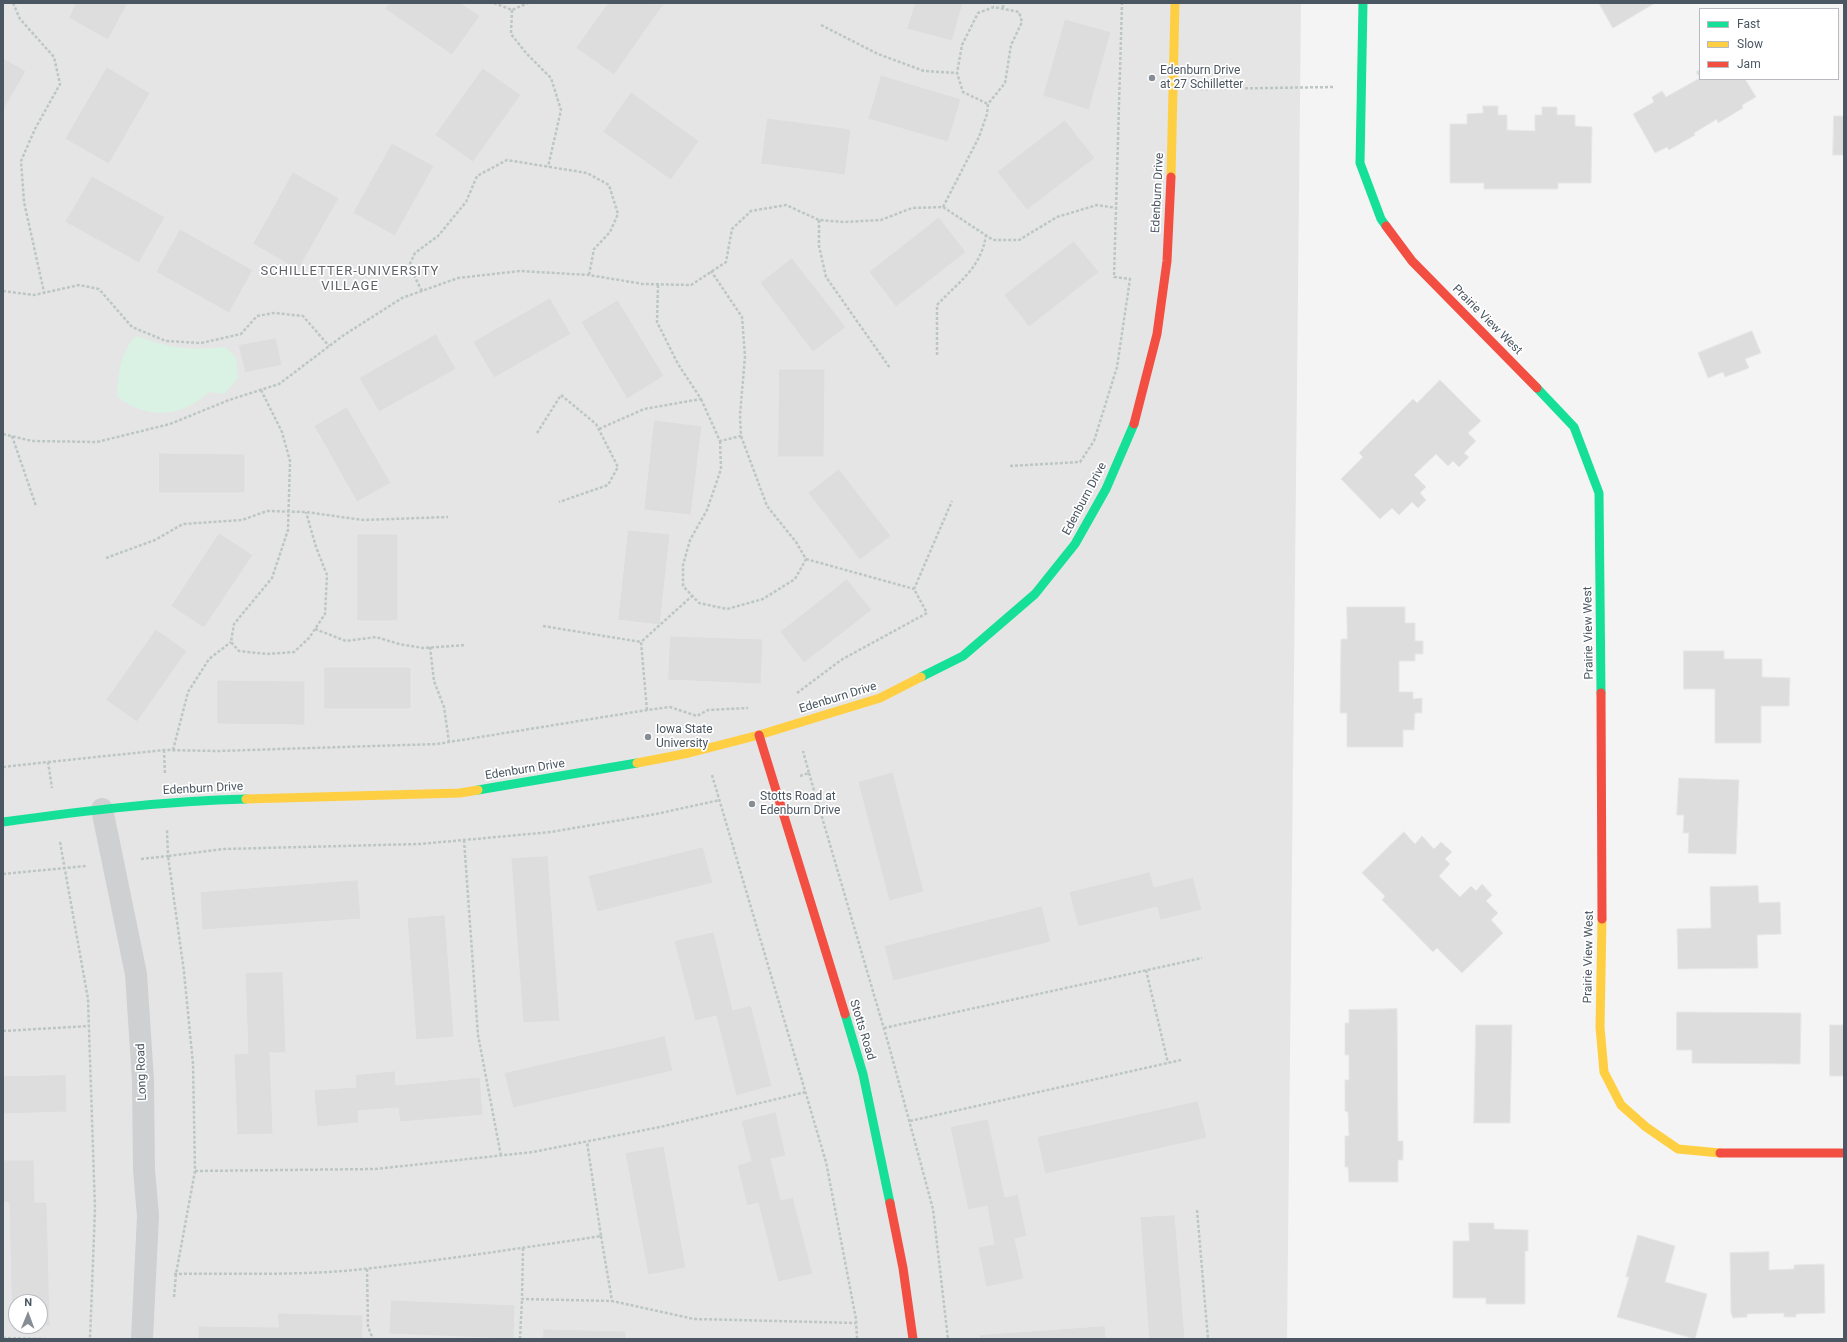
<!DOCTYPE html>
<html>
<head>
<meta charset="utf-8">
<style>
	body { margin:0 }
	#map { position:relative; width:1847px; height:1342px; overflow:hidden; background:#f4f4f4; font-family:Roboto,sans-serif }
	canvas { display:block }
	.frame { position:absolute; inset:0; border:4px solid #4a5661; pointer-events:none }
	.legend { position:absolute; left:1699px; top:8px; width:140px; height:72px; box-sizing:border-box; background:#fff; border:1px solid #b7bbc0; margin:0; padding:5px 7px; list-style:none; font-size:12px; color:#4a5661 }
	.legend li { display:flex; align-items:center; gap:8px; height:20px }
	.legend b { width:20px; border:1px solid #b7bbc0 }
	.north { position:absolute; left:8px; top:1294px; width:40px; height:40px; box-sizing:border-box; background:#fff; border:1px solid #b7bbc0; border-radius:50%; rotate:1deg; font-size:11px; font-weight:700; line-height:16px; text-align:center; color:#4a5661 }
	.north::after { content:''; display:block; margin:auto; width:14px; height:18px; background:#868d94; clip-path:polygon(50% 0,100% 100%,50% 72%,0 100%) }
</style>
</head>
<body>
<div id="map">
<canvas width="1847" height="1342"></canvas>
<div class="frame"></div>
<ul class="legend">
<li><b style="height:5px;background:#16e098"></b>Fast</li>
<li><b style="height:5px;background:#ffcf43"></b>Slow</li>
<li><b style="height:5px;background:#f24e42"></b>Jam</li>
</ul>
<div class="north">N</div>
</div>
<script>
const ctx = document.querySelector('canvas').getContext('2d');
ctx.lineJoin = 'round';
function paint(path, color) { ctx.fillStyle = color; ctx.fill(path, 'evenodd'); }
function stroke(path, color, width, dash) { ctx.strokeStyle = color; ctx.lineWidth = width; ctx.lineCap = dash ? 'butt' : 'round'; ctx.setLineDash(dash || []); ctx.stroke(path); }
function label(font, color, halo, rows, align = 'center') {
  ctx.font = font + ' Roboto,sans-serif'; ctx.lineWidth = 3.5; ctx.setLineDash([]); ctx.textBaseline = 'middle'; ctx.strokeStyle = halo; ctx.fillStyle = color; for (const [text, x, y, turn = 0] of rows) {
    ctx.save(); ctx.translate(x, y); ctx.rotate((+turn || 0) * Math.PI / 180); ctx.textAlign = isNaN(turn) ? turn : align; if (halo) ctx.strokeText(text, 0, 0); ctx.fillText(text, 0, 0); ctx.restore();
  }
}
const education = new Path2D(`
	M3,3H1301L1287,1339H3ZM16,1302H40V1326H16Z`);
const green = new Path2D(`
	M136,336C171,348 188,351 225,347L236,357L238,378L224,394L209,392C182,418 146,420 117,396C118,375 120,352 136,336Z`);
const building = new Path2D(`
	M76,3H128L108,40L69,18Z
	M389,3H461L480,16L452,55L385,9Z
	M608,3L664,4L614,75L576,48Z
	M915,3H963L952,41L907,29Z
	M1599,3H1655L1613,28Z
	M1065,19L1111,32L1089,110L1043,96Z
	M3,58L26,71L3,111Z
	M107,67L150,93L109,164L65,139Z
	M483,68L521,95L473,162L435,135Z
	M1700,70V79H1745L1756,97L1742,105L1743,108L1718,123L1717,119L1694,133L1695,135L1669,150L1667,147L1655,153L1633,114L1654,102L1652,97L1662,91L1666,97L1700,78L1696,72Z
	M881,75L961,99L948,142L868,119Z
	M631,92L699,141L671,180L603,132Z
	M1483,106H1498V115H1507V130L1535,131V115H1542V107H1557V115H1575V126L1592,127L1591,183H1558V189H1484V183H1450V124H1467V114L1483,113Z
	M1834,116H1844V155H1833Z
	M767,118L851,129L845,175L761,164Z
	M1065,120L1095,158L1027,210L997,172Z
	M392,143L434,166L395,236L353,213Z
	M293,172L339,198L298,270L253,244Z
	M92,176L165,217L139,263L65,222Z
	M939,217L966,252L896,307L869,272Z
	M180,229L253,270L229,313L156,272Z
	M1074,241L1099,272L1029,327L1004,295Z
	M792,258L846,327L813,352L760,283Z
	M550,298L571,334L494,378L473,342Z
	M618,300L664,376L627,399L581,322Z
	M1752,331L1761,353L1745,359L1749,368L1725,377L1723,372L1708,378L1698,353Z
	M436,334L456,369L379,412L359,378Z
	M276,338L282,365L245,373L238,345Z
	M779,369H825L824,457H778Z
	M1440,380L1481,421L1468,433L1476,441L1464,453L1469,457L1459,467L1453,461L1448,466L1436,454L1414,475L1426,487L1420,493L1426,500L1418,508L1412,502L1399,515L1392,508L1380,519L1341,479L1363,457L1359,453L1413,399L1417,403Z
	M347,407L391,483L357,502L314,426Z
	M654,420L702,426L691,515L644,510Z
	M159,453L245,454V493H159Z
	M839,469L891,536L860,560L808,493Z
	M628,530L670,534L660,625L618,620Z
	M219,533L253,555L204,628L171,606Z
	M357,534H398V621H357Z
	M847,579L872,610L804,663L780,632Z
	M1347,607H1405V623H1415V641H1423V654H1415V661H1399V692H1413V699L1422,698V713H1415L1414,730H1403V747H1347V713H1340L1341,639H1347Z
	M156,629L187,651L137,722L106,700Z
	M670,636L763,639L761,684L668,680Z
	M1684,651H1724V659H1762V677L1790,678L1789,706H1761V743H1715V689H1684Z
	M324,667H411V709H324Z
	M217,680L305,681V725L217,724Z
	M893,772L924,892L889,901L858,782Z
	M1679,778L1739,780L1736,854L1688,853L1689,833H1683L1684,815H1677Z
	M1404,832L1415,844L1422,836L1434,849L1441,842L1452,852L1445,859L1450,864L1439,876L1460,897L1471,886L1476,891L1482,884L1492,895L1486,901L1498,913L1491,920L1503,933L1462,973L1437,948L1433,952L1382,900L1385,896L1362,873Z
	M703,847L713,883L597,912L588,876Z
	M548,856L560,1021L523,1023L511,858Z
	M1150,872L1154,887L1193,877L1202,910L1160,920L1157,907L1078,927L1069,892Z
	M358,880L361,919L202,930L200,892Z
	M1758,886L1759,903L1780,902L1781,934L1757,935L1758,968L1678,969L1677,929L1711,928L1710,887Z
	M1042,906L1051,942L893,981L884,946Z
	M445,915L454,1037L416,1040L407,918Z
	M714,932L733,1010L751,1005L772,1086L736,1096L716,1016L695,1021L674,941Z
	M283,972L286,1053H270L273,1134L237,1135L234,1054L248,1053L245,973Z
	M1397,1009L1398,1141H1403V1160H1398V1182H1349L1348,1167H1345V1136H1349L1348,1112L1345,1111V1080H1349V1055H1345V1023H1349V1010Z
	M1677,1012L1801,1013L1800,1064L1692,1063V1050H1677Z
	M1476,1025H1512L1510,1123H1474Z
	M1830,1025H1844V1076H1830Z
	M665,1036L673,1071L513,1108L504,1073Z
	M395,1071L396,1085L480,1077L483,1115L400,1122L398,1108L358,1111L359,1123L317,1127L314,1090L356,1087L355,1075Z
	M66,1075L67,1112L3,1114V1076Z
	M1198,1101L1207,1138L1045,1174L1037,1137Z
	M776,1112L786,1156L771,1159L781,1200L793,1197L813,1274L778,1282L758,1203L747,1206L737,1165L751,1161L741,1121Z
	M988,1119L1005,1197L1018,1194L1027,1236L1015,1239L1024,1279L986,1287L978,1247L994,1244L987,1206L968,1210L950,1127Z
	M664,1146L686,1268L648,1275L625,1153Z
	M3,1160H34L35,1202H47L50,1326L12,1327L9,1203L3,1202ZM16,1302H40V1326H16Z
	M1175,1215L1185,1339H1149L1140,1217Z
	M1469,1223H1494V1229L1528,1230V1251H1525V1304H1486V1298H1453V1241H1469Z
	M1638,1235L1675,1246L1665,1282L1707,1294L1695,1339L1617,1317L1629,1277H1626Z
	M1769,1252V1270L1794,1269V1265L1824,1264L1825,1313L1796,1314V1317H1784V1313L1747,1314V1317L1733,1318L1731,1313L1730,1253Z
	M391,1300L515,1305L514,1339L389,1334Z
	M278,1313L363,1315V1339H198V1326L278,1327Z
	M1105,1326L1106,1339H980L979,1335Z
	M543,1329L626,1331V1339H543Z`);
const path = new Path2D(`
	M13,3L20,19L54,57L60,84L35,129L21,161L24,202L44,292
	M494,3L512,10L528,3
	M1003,8V3
	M512,10L511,34L526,53L551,78L561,110L548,167
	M821,25L878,54L924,71L957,73
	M1200,89L1335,87
	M943,207L979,137L987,114L988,104L1005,83L1011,45L1022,22L1019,12L994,7L978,13L962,45L957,73L963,92L988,104
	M819,220V246L826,277L890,368
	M3,291L34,295L79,285L99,289L132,327L166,341L201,343L241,334L257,316L274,313L303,316L329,346
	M422,291L409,266L415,253L438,236L466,202L477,176L507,160L587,173L609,185L618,214L610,232L594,249L589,275
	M937,355V305C958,282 981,269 986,235
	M261,390L282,432L290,461L288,530L272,578L234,624L231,642L239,651L267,654L294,652L309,638L325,614L327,575L316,547L306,512
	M701,399L720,441L741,436L740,415L745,356L742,317L711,271
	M599,429L644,409L701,399L678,364L657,322L658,284
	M537,433L561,395L596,424L618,467L608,485L559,502
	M3,434L32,441L97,442L170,424L229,400L279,384L344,335L402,298L458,278L520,271L589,275L643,284L691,285L726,262L732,229L751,211L786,205L819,220L844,222L881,220L912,208L943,207L993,240H1019L1057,217L1097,205L1117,208
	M12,436L36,506
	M720,441L721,469L707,510L690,540L683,565V586L699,603L727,609L763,599L795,579L806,559L796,542L767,506L741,436
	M1010,466L1080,462L1094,441L1117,367L1130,279L1114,277L1122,3
	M106,558L155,540L183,524L242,520L267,511L306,512L363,520L448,517
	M806,559L914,589
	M543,626L641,642
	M315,629L346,641L376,637L399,644L423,648L466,645
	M430,647L434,681L444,707L449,742
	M797,693L841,660L927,613L914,589L952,501
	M647,710L641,642L692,596
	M164,750L165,775
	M173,750L188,692L209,659L231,642
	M48,762L164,750L218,751L437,744L647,710L670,707L697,716L708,710L748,708
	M3,767L48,762L52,788
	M809,773L889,1046L933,1209L948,1339
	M712,775L826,1162L856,1319L857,1339
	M800,776L809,773L803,751
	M464,840L478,1035L501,1156
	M60,842L88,999L95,1209L90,1339
	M141,859L168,856L167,830
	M3,874L86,866
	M1146,970L1168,1063
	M884,1028L1202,958
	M3,1031L89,1026
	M910,1121L1181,1060
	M195,1171L375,1169L533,1152L660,1127L806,1092
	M1197,1210L1208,1339
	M601,1236L612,1301L694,1319L856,1323
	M523,1248L522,1299L612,1301
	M367,1269L368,1327L373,1339
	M174,1274C237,1273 301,1276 364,1269C443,1260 522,1248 601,1236L587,1142
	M174,1297L176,1274L195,1171L193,1064L184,972L168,856L224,849L420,844L551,832L656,814L720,800
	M3,1338L47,1339
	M520,1339L522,1299`);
const street = new Path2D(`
	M102,809L136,974L143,1080L144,1170L148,1216L142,1339`);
const fast = new Path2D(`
	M1363,3L1360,163L1381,219L1386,226
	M1537,388L1574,427L1599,493L1601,693
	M921,677L963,656L1035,594L1075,544L1106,489L1134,424
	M478,790L637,763
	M3,822C84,811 164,801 246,799
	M845,1014L863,1074L890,1203`);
const slow = new Path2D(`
	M1171,177L1175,3
	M637,763L689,753L759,735L880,698L921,677
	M246,799L460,793L478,790
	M1602,919L1600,1027L1604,1072L1621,1105L1646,1127L1678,1149L1720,1153`);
const jam = new Path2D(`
	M1386,226L1412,261L1537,388
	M1134,424L1157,334L1167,261L1171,177
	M1601,693L1602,919
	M759,735L845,1014
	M1720,1153H1844
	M890,1203L903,1268L913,1339`);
const markers = [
	[1152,78,4,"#868d94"],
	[648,737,4,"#868d94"],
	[752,804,4,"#868d94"]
];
const poiNames = [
	["Edenburn Drive",1160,71],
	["at 27 Schilletter",1160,85],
	["Iowa State",656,730],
	["University",656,744],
	["Stotts Road at",760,797],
	["Edenburn Drive",760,811]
];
const streetNames = [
	["Edenburn Drive",1158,193,-87],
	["Prairie View West",1487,320,45],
	["Edenburn Drive",1085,499,-62],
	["Prairie View West",1589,633,-91],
	["Edenburn Drive",838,698,-17],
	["Edenburn Drive",525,770,-9],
	["Edenburn Drive",203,789,-3],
	["Prairie View West",1589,957,-89],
	["Stotts Road",862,1030,73],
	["Long Road",142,1072,-92]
];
const neighbourhoodNames = [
	["SCHILLETTER-UNIVERSITY",350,272],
	["VILLAGE",350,287]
];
paint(education, '#e6e5e6');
paint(green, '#d9f2e3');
paint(building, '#ddddde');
stroke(building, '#e5e6e7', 1);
stroke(path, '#bcc7c4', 2.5, [3, 2]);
stroke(street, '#ced0d2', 22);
stroke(fast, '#16e098', 9);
stroke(slow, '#ffcf43', 9);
stroke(jam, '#f24e42', 9);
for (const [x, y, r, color] of markers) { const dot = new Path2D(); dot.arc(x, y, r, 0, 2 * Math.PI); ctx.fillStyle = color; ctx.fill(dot); stroke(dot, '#fff', 1.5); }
label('12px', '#4a5661', '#fff', poiNames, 'left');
label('12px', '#4a5661', '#fff', streetNames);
ctx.letterSpacing = '1px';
label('13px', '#5f6368', '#fff', neighbourhoodNames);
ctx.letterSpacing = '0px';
</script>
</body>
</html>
